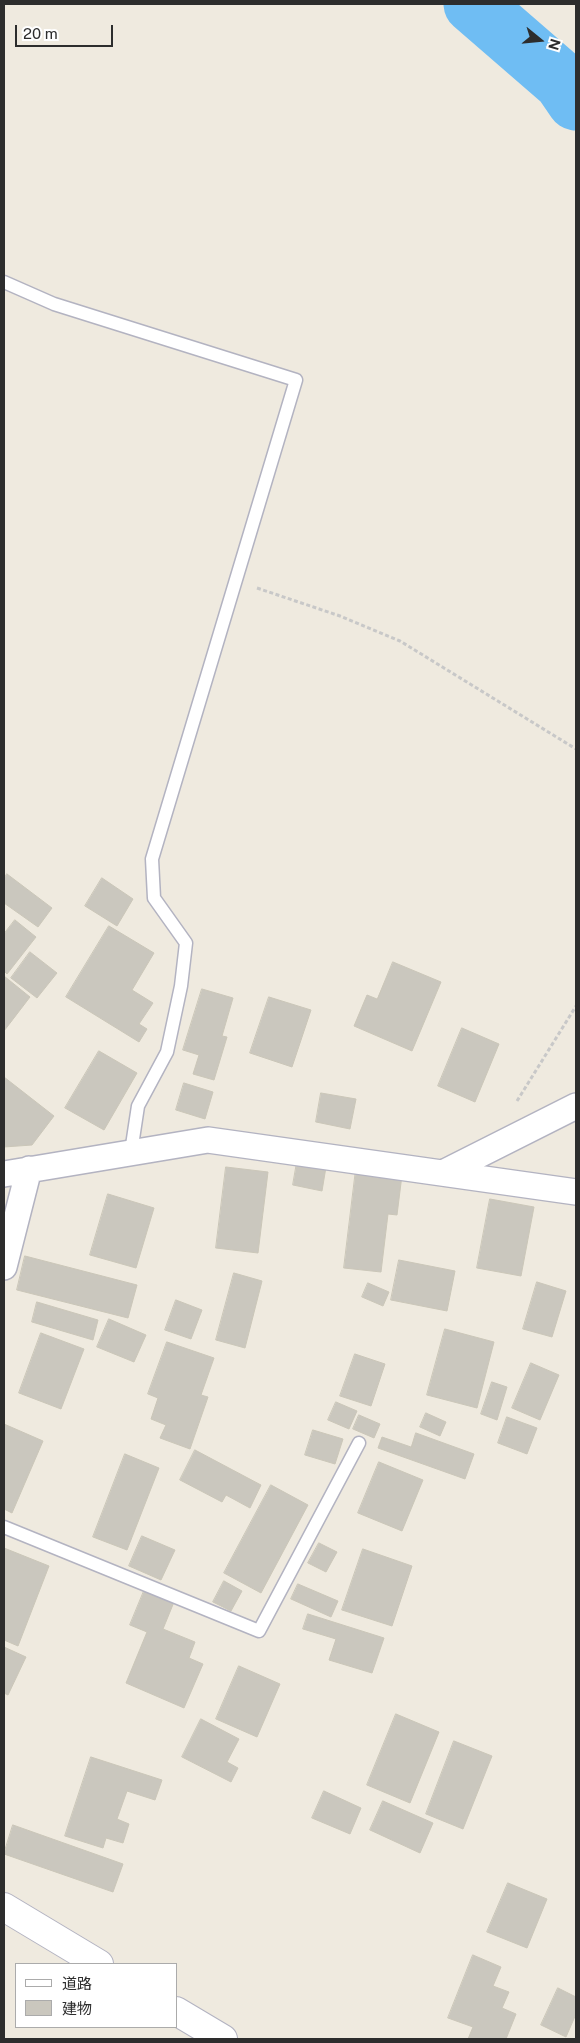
<!DOCTYPE html>
<html>
<head>
<meta charset="utf-8">
<style>
	body { margin:0 }
	#map { position:relative; width:580px; height:2043px; overflow:hidden; background:#efeadf; font-family:"Public Sans","Noto Sans JP",sans-serif }
	canvas { display:block }
	.frame { position:absolute; inset:0; border:5px solid #2d2d2d; pointer-events:none }
	.legend { position:absolute; left:15px; top:1963px; width:162px; height:65px; box-sizing:border-box; background:#fff; border:1px solid #ababab; margin:0; padding:6px 9px; list-style:none; font-size:15px; color:#2d2d2d }
	.legend li { display:flex; align-items:center; gap:10px; height:25px }
	.legend b { width:25px; border:1px solid #ababab }
	.north { position:absolute; left:515px; top:15px; width:50px; height:50px; -webkit-text-stroke:4px #fff; paint-order:stroke; rotate:107deg; font-size:14px; font-weight:700; line-height:20px; text-align:center; color:#2d2d2d }
	.north::after { content:''; display:block; margin:auto; width:18px; height:22px; background:#2d2d2d; clip-path:polygon(50% 0,100% 100%,50% 72%,0 100%) }
	.scale { position:absolute; left:15px; top:25px; width:98px; height:22px; box-sizing:border-box; border:2px solid #2d2d2d; border-top:0; padding-left:6px; font-size:15px; line-height:18px; white-space:nowrap; color:#2d2d2d; -webkit-text-stroke:4px #fff; paint-order:stroke }
</style>
</head>
<body>
<div id="map">
<canvas width="580" height="2043"></canvas>
<div class="frame"></div>
<ul class="legend">
<li><b style="height:6px;background:#fff"></b>道路</li>
<li><b style="height:14px;background:#cac7be"></b>建物</li>
</ul>
<div class="north">N</div>
<div class="scale">20 m</div>
</div>
<script>
const ctx = document.querySelector('canvas').getContext('2d');
ctx.lineJoin = 'round';
function stroke(path, color, width, dash) { ctx.strokeStyle = color; ctx.lineWidth = width; ctx.lineCap = dash ? 'butt' : 'round'; ctx.setLineDash(dash || []); ctx.stroke(path); }
function paint(path, color) { ctx.fillStyle = color; ctx.fill(path, 'evenodd'); }
const river = new Path2D(`
	M473,4L563,82L576,101`);
const building = new Path2D(`
	M7,874L52,908L38,927L4,903V879Z
	M102,878L133,899L117,926L85,906Z
	M15,920L36,937L7,974L4,971V934Z
	M109,926L154,953L132,990L153,1003L139,1024L147,1029L139,1042L66,997Z
	M30,952L57,973L37,998L11,978Z
	M393,962L441,982L412,1051L354,1026L367,995L377,999Z
	M4,976L30,997L4,1031Z
	M202,989L233,998L222,1036L227,1037L214,1080L193,1074L199,1055L183,1050Z
	M269,997L311,1010L292,1067L250,1053Z
	M462,1028L499,1044L475,1102L438,1086Z
	M99,1051L137,1073L104,1130L65,1108Z
	M4,1077L54,1116L32,1145L4,1147Z
	M184,1083L213,1092L205,1119L176,1110Z
	M321,1093L356,1099L350,1129L316,1122Z
	M297,1162L326,1167L322,1191L293,1185Z
	M226,1167L268,1172L258,1253L216,1248Z
	M356,1169L402,1175L397,1215L388,1214L381,1272L344,1268Z
	M108,1194L154,1208L136,1268L90,1255Z
	M490,1199L534,1207L521,1276L477,1268Z
	M25,1256L137,1285L128,1318L17,1290Z
	M399,1260L455,1271L447,1311L391,1300Z
	M234,1273L262,1281L245,1348L216,1340Z
	M537,1282L566,1291L552,1337L523,1329Z
	M368,1283L389,1292L383,1306L362,1297Z
	M176,1300L202,1310L191,1339L165,1330Z
	M37,1302L98,1320L93,1340L32,1322Z
	M109,1319L146,1335L134,1362L97,1347Z
	M445,1329L494,1342L477,1408L427,1395Z
	M41,1333L84,1349L61,1409L19,1393Z
	M167,1342L214,1358L201,1395L208,1397L190,1449L160,1438L166,1425L151,1419L158,1398L148,1394Z
	M355,1354L385,1364L371,1406L340,1396Z
	M531,1363L559,1375L540,1420L512,1408Z
	M492,1382L507,1387L497,1420L481,1414Z
	M336,1402L357,1411L349,1429L328,1420Z
	M426,1413L446,1422L440,1436L420,1427Z
	M359,1415L380,1424L374,1438L353,1429Z
	M507,1417L537,1428L527,1454L498,1443Z
	M4,1424L43,1441L12,1513L4,1509Z
	M313,1430L343,1439L335,1464L305,1455Z
	M416,1433L474,1454L465,1479L378,1448L382,1437L411,1447Z
	M195,1450L261,1485L250,1508L226,1495L222,1502L180,1480Z
	M125,1454L159,1468L127,1550L93,1537Z
	M379,1462L423,1480L402,1531L358,1513Z
	M271,1485L308,1505L261,1593L224,1573Z
	M142,1536L175,1550L161,1580L129,1566Z
	M319,1543L337,1552L326,1572L308,1563Z
	M4,1548L49,1566L18,1646L4,1640Z
	M363,1549L412,1566L392,1626L342,1610Z
	M224,1581L242,1591L231,1611L213,1602Z
	M298,1584L338,1601L331,1617L291,1599Z
	M144,1591L174,1602L163,1629L195,1642L189,1658L203,1664L184,1708L126,1683L147,1632L130,1625Z
	M308,1614L384,1638L372,1673L329,1660L336,1639L303,1629Z
	M4,1647L26,1657L8,1695L4,1693Z
	M239,1666L280,1684L257,1737L216,1719Z
	M396,1714L439,1732L410,1803L367,1785Z
	M201,1719L239,1739L227,1762L238,1768L231,1782L182,1757Z
	M454,1741L492,1756L463,1829L426,1814Z
	M91,1757L162,1780L155,1800L127,1791L117,1819L129,1824L123,1843L106,1838L103,1848L65,1836Z
	M324,1791L361,1808L350,1834L312,1818Z
	M383,1801L433,1823L420,1853L370,1830Z
	M13,1825L123,1864L113,1892L4,1854Z
	M508,1883L547,1899L527,1948L487,1932Z
	M473,1955L501,1967L493,1986L509,1992L502,2008L516,2014L506,2039H468L473,2027L448,2018Z
	M558,1988L576,1997V2014L566,2037L541,2025Z`);
const path = new Path2D(`
	M257,588L340,616L400,641L576,749
	M517,1101L576,1006`);
const service = new Path2D(`
	M4,282L54,304L296,380L152,859L154,898L186,943L181,986L167,1052L138,1106L131,1152
	M4,1527L259,1631L359,1443`);
const minor = new Path2D(`
	M443,1173L576,1106
	M4,1174L208,1140L576,1192
	M4,1267L29,1169`);
const tertiary = new Path2D(`
	M4,1907L99,1964
	M176,2011L223,2039`);
stroke(river, '#6fbdf3', 59);
paint(building, '#cac7be');
stroke(building, '#cac6b8', 1);
stroke(service, '#b3b3c1', 15);
stroke(minor, '#b3b3c1', 28);
stroke(tertiary, '#b3b3c1', 30);
stroke(path, '#c8c8c8', 3, [4, 2.5]);
stroke(service, '#fff', 12);
stroke(minor, '#fff', 25);
stroke(tertiary, '#fff', 28);
</script>
</body>
</html>
